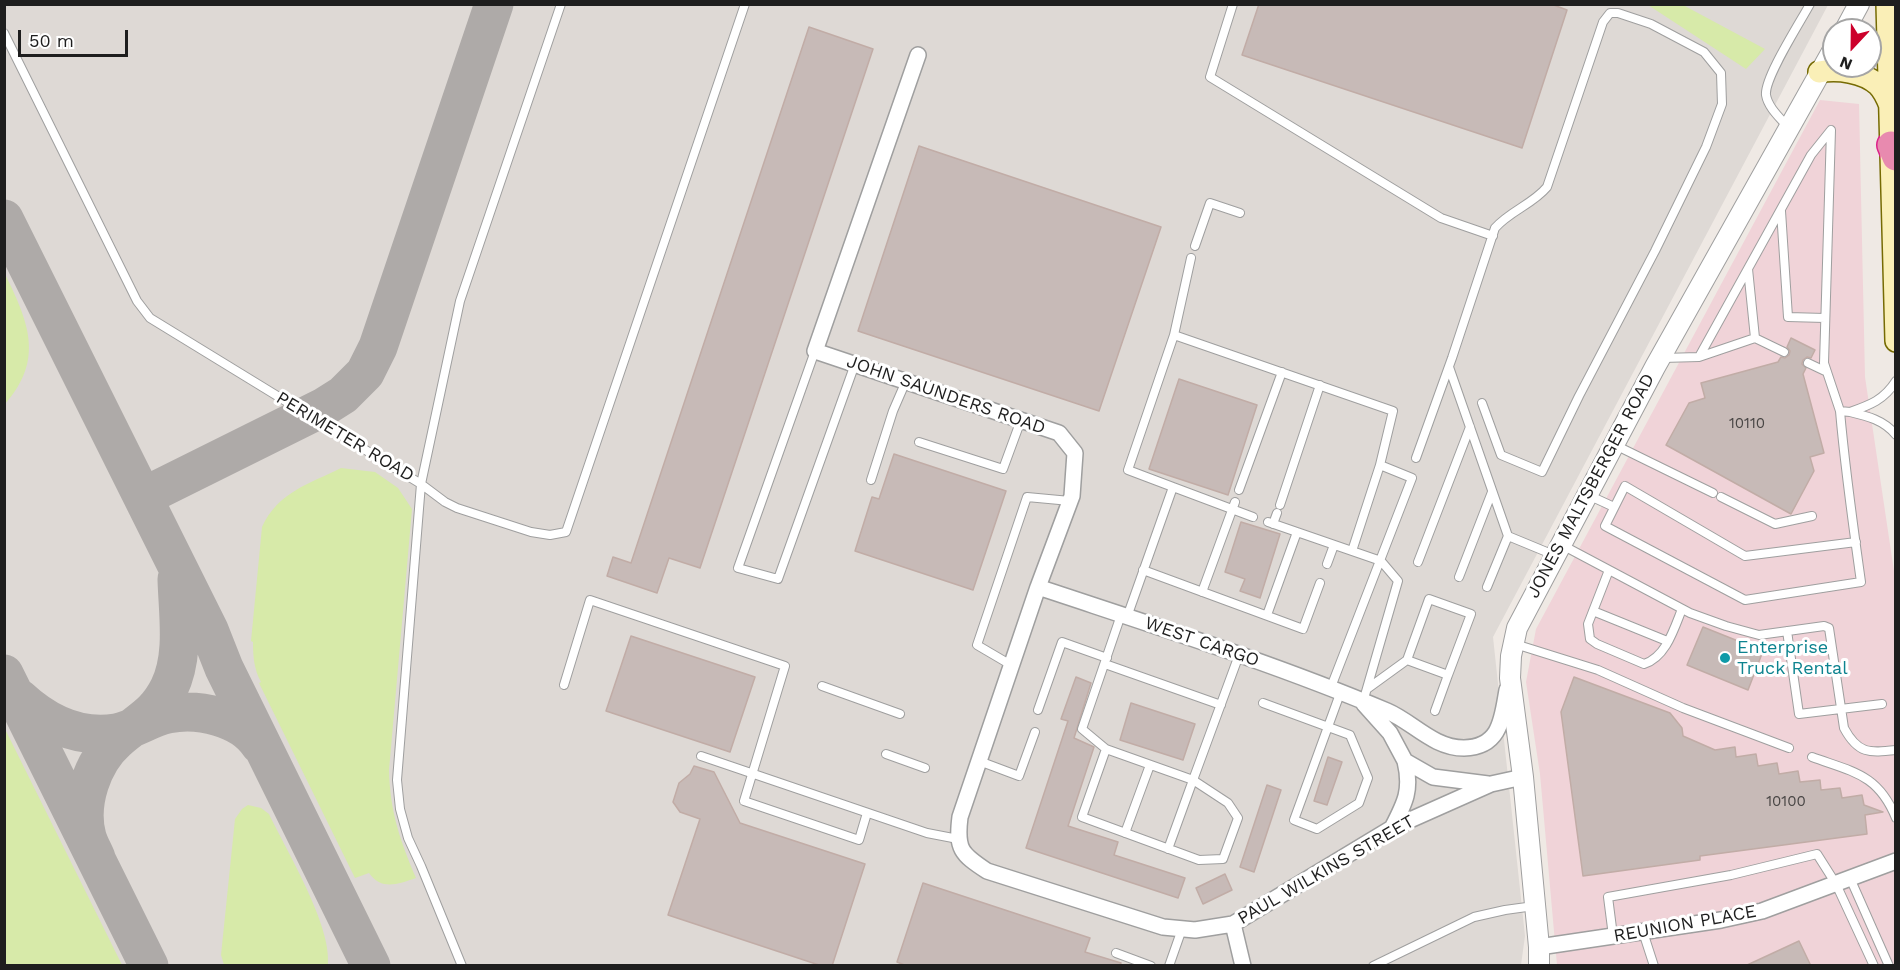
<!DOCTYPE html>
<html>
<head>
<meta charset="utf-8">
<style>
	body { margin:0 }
	#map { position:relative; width:1900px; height:970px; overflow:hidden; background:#efe9e4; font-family:"Work Sans",sans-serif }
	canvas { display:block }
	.frame { position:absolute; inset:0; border:6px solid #1e1e1e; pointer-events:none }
	.north { position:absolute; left:1822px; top:18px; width:60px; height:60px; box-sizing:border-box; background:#fff; border:2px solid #a5a5a5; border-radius:50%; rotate:202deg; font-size:16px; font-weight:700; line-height:24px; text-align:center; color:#1e1e1e }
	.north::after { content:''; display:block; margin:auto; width:21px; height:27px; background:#cc002b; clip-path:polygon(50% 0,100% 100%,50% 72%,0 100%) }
	.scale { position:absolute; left:18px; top:30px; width:110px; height:27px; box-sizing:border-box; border:3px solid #1e1e1e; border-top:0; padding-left:8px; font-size:18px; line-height:21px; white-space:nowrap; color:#1e1e1e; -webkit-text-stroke:4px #fff; paint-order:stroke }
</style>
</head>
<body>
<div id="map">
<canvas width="1900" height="970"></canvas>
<div class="frame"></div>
<div class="north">N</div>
<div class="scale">50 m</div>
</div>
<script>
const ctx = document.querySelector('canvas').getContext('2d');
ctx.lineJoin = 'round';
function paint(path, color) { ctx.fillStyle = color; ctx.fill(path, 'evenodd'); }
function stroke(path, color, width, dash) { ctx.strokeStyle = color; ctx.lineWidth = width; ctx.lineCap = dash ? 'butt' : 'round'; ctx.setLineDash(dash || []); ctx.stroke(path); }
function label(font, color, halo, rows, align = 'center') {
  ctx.font = font + ' "Work Sans",sans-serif'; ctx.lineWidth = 6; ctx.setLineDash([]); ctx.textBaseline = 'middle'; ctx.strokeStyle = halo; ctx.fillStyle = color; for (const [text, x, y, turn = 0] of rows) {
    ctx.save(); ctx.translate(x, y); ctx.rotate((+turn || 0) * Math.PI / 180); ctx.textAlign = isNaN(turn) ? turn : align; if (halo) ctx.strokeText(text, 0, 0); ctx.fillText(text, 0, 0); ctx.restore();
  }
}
const commercial = new Path2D(`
	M1820,100L1859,104L1865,377L1895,578V965H1557L1540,774L1526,682L1536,629Z`);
const airport = new Path2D(`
	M5,5H1828L1493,637L1525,936L1521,965L5,966Z`);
const grass = new Path2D(`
	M1648,5H1683L1765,49L1746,69Z
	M5,274C28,321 45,359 5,404Z
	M341,468L375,472L398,488L412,509L389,770C390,812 400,840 416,878C398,884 382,891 369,873L355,878L259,683L261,682C254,669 253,657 253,642L251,641L262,527C278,492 309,484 341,468Z
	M5,729L122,965H5Z
	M248,805L261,808L269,814C287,852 332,925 328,965H224L221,955L235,819L242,809Z`);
const taxiway = new Path2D(`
	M4,219L209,630L224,668L371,966
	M143,497L324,407L343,395L365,373L378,347L494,4
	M4,674L149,966
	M19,698C46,723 78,739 116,733C134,730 149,718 168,714C198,708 242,717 260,745
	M96,858C93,851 89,844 87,837C78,804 92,762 117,740C138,721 155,716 169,688C185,655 178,615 177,579`);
const building = new Path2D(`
	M1259,4H1551L1567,10L1522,148L1242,55Z
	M809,27L873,49L700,568L669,558L657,593L607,576L613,557L631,563Z
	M919,146L1161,227L1099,411L858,331Z
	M1791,338L1815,350L1811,358L1807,357L1803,360L1802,364L1806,368L1803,374L1824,453L1810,457L1814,471L1791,514L1666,445L1689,403L1705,398L1701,383L1778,362L1781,357L1785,358L1789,355L1790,351L1787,347Z
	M1179,379L1257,405L1228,495L1149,469Z
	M894,454L1006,491L973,590L855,551L872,497L879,499Z
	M1241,522L1280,534L1260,598L1240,591L1245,579L1225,572Z
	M1703,627L1763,651L1748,690L1687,665Z
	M631,636L755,677L730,752L606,711Z
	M1076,677L1091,683L1074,738L1094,747L1068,826L1118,842L1114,855L1185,878L1178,898L1026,848L1068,721L1061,719Z
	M1574,677L1670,713L1682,728L1683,736L1715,750L1735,747L1736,757L1756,754L1758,766L1777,763L1779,774L1798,771L1800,782L1820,780L1821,790L1840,788L1842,798L1862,795L1864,805L1883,812L1865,815L1867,834L1700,856V860L1583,876L1561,712Z
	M1131,703L1195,724L1183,760L1120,740Z
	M1328,757L1342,762L1327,805L1314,801Z
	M694,766L714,772L740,823L865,864L832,966H822L668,915L700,819L680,812L673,802L679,783L690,774Z
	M1267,785L1281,790L1254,872L1240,867Z
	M1225,874L1232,890L1203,904L1196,888Z
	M923,883L1090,938L1085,952L1121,963L1120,966H907L897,962Z
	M1799,941L1811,966H1745Z`);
const service = new Path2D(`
	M561,4L460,301L421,484L445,502L457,508L531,532L550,535L566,532L745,4
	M1233,4L1210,77L1441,218L1493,236
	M4,33L137,301L150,318L421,484L397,780L400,809L408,838L421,866L462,966
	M1787,126C1779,117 1768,107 1766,95C1764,78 1801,21 1810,4
	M1781,211L1788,317L1825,318
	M1195,246L1210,203L1240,213
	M1174,335L1191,258
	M1755,338L1784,352
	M815,351L738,568L778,579L855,364
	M1699,357L1755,338L1748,269
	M1662,358L1699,357L1811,155L1831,130L1824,363L1840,411
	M1808,363L1827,372
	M1449,367L1508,536L1554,555
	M1896,381C1884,400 1870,405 1850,412C1867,416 1884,420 1896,435
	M1850,412L1840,411C1845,469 1853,525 1861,582L1745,600L1605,526L1625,486L1745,556L1856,542
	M919,442L1003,469L1021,420
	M1615,445L1713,493
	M1416,458L1452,358L1495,228C1510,211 1533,204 1547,187L1603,22L1610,13H1618L1651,24L1704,52L1721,73L1722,104L1706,147L1655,251L1579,396L1542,472L1501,455L1482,403
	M871,480L893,411L906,381
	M1173,487L1128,470L1174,335L1393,411L1380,465L1412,478L1331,687
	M1239,490L1282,372
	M1588,495L1614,507
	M1721,497L1775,524L1812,516
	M1280,505L1320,385
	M1268,522L1381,561L1398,581L1363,702
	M1273,524L1277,513
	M1562,545L1690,613L1726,626L1759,635L1824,626L1829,628L1844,728C1858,754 1869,753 1896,750
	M1352,551L1380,465
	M1418,562L1470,427
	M1327,564L1334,545
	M1143,570L1303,629L1320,583
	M1609,570L1588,624L1590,639L1597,644L1644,664C1666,657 1674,629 1682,609
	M1459,577L1492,492
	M1487,587L1508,536
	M1202,592L1235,502
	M1429,599L1471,614L1448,675L1407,660Z
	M1593,611L1667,641
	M1121,615L1082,729L1106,749L1193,780L1239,655
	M1267,615L1297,532
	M1127,617L1173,487L1253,517
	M1787,631L1799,714L1882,704
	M1515,644L1598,670L1683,708L1789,748
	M1105,664L1221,705
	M1011,665L977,645L1027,497L1070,501
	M564,685L590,600L785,666L744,801L859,840L867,813
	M822,686L900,714
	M1367,689L1407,660
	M1263,703L1350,735L1368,778L1359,803L1317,829L1294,820L1341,691
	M1038,710L1062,642L1107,658
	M1435,711L1448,675
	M1106,749L1082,817L1199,860L1223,859L1238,818L1228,803L1193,780L1168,849
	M886,754L925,768
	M701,756L927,833L958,839
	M1812,757C1853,772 1878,774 1896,818
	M979,761L1019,776L1035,732
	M1125,833L1150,765
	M1850,878L1889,966
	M1643,932L1654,966
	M1613,936L1608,897L1731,875L1817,854L1836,884L1874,966
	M1116,953L1151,966
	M1169,966L1182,929
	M1373,966L1474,917L1505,910L1534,906`);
const minor = new Path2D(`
	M918,55L815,351L1059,433L1075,453L1072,496L1038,587L960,817C956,849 961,854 987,871L1163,927L1195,930L1233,924L1392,828L1491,784L1523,777
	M1038,587C1155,626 1273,663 1387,711C1413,722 1433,748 1464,748C1501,747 1502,718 1507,690
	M1364,704L1390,733L1405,761L1433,777L1488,784
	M1392,828C1405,803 1412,790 1405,761
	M1233,924L1243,966
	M1539,947L1721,920L1762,911L1896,861`);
const tertiary = new Path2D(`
	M1845,30L1859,4
	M1539,966V947L1523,777L1510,678L1511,656L1517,628L1655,367L1834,48`);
const secondary = new Path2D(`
	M1887,4L1896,341
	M1819,72C1837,68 1864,72 1878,85C1884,91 1887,98 1890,106`);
const motorway = new Path2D(`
	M1891,145L1896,157`);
const markers = [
	[1725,658,6,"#0f9aa8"]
];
const numberNames = [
	["10110",1747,424],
	["10100",1786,802]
];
const streetNames = [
	["JOHN SAUNDERS ROAD",946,395,19],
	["PERIMETER ROAD",345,437,31],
	["JONES MALTSBERGER ROAD",1591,486,-62],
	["WEST CARGO",1202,642,19],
	["PAUL WILKINS STREET",1326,870,-30],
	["REUNION PLACE",1685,924,-10]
];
const cultureNames = [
	["Enterprise",1737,648],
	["Truck Rental",1737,669]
];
paint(commercial, '#f0d3d8');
paint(airport, '#ded9d5');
paint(grass, '#d7eaa9');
stroke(taxiway, '#aeaaa8', 39);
paint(building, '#c7bab7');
stroke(building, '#c1aca6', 1.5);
stroke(service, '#9f9f9f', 10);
stroke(minor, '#9f9f9f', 18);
stroke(tertiary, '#9f9f9f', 22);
stroke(secondary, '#766b03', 24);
stroke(motorway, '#dc2289', 30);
stroke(service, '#fff', 8);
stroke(minor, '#fff', 15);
stroke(tertiary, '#fff', 20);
stroke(secondary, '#faefb7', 21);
stroke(motorway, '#e88aaf', 27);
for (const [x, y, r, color] of markers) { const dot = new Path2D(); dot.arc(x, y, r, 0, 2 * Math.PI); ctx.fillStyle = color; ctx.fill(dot); stroke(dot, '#fff', 2); }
label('15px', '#484544', null, numberNames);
label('18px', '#1e1e1e', '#fff', streetNames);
label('18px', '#0d838f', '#fff', cultureNames, 'left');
</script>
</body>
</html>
